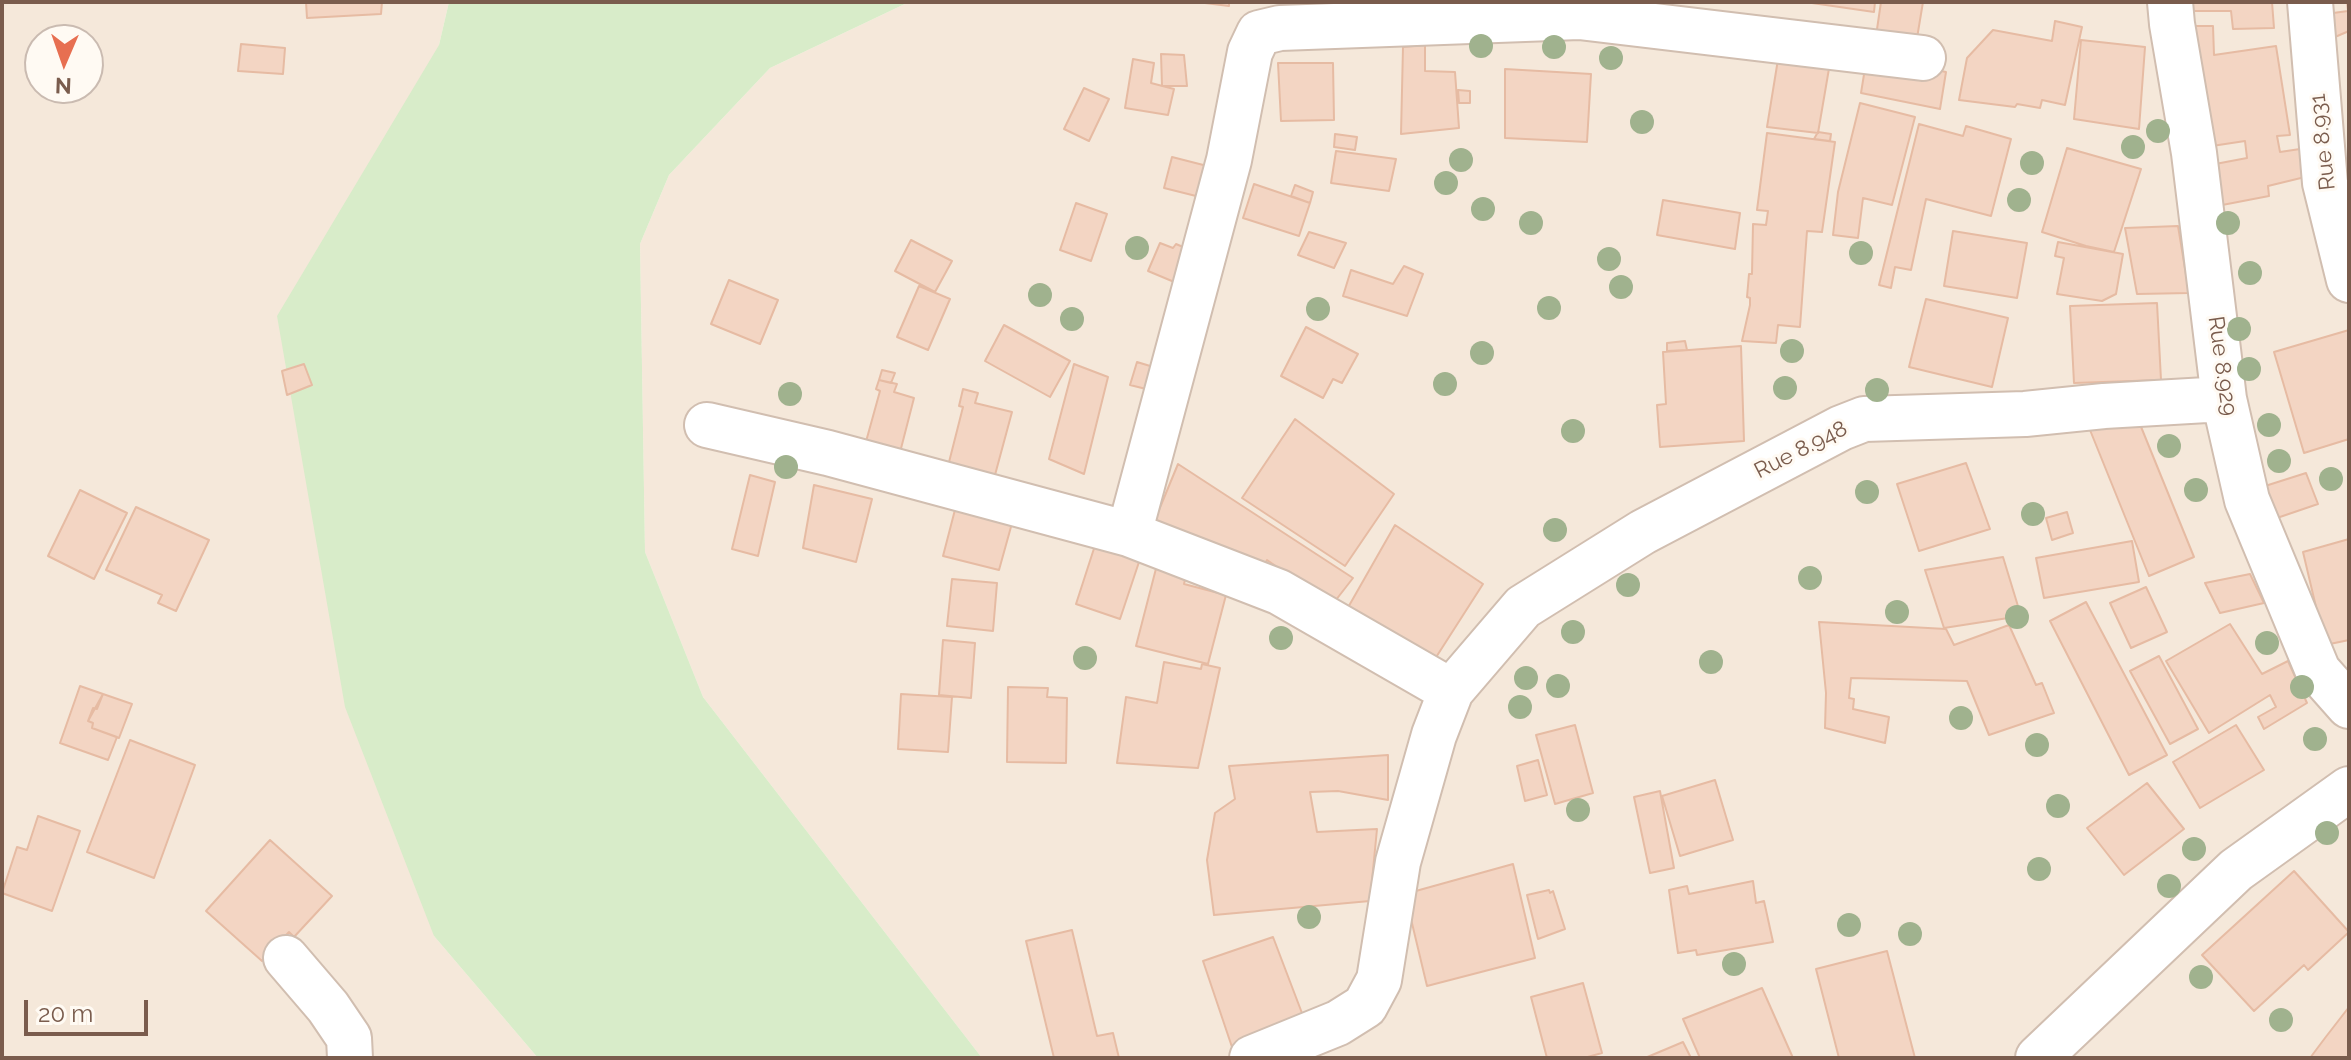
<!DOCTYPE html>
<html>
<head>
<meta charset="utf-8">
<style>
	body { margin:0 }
	#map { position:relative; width:2351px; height:1060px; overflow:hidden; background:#fdf6ec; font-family:Raleway,sans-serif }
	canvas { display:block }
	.frame { position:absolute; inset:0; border:4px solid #7a5c4d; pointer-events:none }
	.north { position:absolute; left:24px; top:24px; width:80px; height:80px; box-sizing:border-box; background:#fffaf3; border:2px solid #cabbb1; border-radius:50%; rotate:182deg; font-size:22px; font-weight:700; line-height:32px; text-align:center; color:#7a5c4d }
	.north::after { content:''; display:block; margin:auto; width:28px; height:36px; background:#e76f51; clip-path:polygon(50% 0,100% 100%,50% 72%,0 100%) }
	.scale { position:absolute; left:24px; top:1000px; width:124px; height:36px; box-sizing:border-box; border:4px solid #7a5c4d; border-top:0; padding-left:10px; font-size:24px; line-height:28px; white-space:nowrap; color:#7a5c4d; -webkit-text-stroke:6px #fffaf3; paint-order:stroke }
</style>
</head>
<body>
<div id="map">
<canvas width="2351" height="1060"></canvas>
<div class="frame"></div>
<div class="north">N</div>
<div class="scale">20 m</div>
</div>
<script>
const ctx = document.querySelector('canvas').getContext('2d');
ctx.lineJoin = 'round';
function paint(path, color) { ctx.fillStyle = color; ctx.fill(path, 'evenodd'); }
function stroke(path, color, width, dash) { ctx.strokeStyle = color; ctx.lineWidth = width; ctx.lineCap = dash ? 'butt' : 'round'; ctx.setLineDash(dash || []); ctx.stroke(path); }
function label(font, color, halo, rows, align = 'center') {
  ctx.font = font + ' Raleway,sans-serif'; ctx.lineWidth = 6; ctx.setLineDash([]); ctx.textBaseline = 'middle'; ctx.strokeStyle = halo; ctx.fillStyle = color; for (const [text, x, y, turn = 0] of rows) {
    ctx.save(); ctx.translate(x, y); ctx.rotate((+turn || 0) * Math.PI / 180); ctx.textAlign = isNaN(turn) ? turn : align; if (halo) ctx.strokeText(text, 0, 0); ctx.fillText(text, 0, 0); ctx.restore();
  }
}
const residential = new Path2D(`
	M2,2H449L439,45L434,936L538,1058H2ZM40,40H88V88H40Z
	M909,2H2349V1058H982L703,697L645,552L640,244L669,175L770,68Z`);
const green = new Path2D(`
	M449,2H909L770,68L669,175L640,244L645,552L703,697L982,1058H538L434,936L345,707L277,316L439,45Z`);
const building = new Path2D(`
	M306,2H382L381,14L307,18Z
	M1197,2H1229V6Z
	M1805,2H1875L1874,12Z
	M1881,2H1923L1916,44L1876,36Z
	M2185,2H2272L2274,28L2233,29L2231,11H2186Z
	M2347,2H2349V31L2335,37L2333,13L2348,11Z
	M2055,21L2082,27L2065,105L2042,100L2040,108L2017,104L2015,107L1959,100L1967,58L1993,30L2052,41Z
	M2188,26H2213L2214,55L2276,46L2290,135L2277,136L2280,152L2300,149L2305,177L2268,186L2269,196L2217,206L2210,165L2247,158L2245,141L2212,146L2200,58L2188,60Z
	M2081,40L2145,47L2139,129L2074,119Z
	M241,44L285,48L283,74L238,71Z
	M1425,45V71L1455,72L1459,128L1401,134L1403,47Z
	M1780,47L1832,51L1818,133L1767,127Z
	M1161,54L1184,55L1187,86H1162Z
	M1867,56L1946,72L1940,109L1861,93Z
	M1133,59L1154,63L1151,83L1174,89L1168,115L1125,108Z
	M1278,63H1333L1334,120L1281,121Z
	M1505,69L1591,74L1587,142L1505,138Z
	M1084,88L1109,99L1089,141L1064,129Z
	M1458,90L1470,91V103H1459Z
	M1860,103L1915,117L1892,205L1863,198L1858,238L1833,235L1838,192Z
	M1919,124L1963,136L1966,126L2011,139L1991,216L1926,199L1911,270L1895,267L1891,288L1879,285Z
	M1818,132L1831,134L1830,141L1814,139Z
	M1767,133L1835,142L1822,232L1807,231L1800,327L1778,325L1776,343L1742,341L1750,305V298L1747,297L1749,274H1752L1753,224L1766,225L1768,211L1757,210Z
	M1335,134L1357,137L1355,150L1334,147Z
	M2067,148L2141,169L2114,252L2086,246L2042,232Z
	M1336,151L1396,159L1389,191L1331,183Z
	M1172,157L1219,169L1212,200L1164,188Z
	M1254,184L1310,203L1299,236L1243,218Z
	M1295,185L1313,192L1310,203L1291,196Z
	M1663,200L1740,213L1735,249L1657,235Z
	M1076,203L1107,214L1091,261L1060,250Z
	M2178,226L2189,293L2137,294L2125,228Z
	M1953,231L2027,243L2017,298L1944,286Z
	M1309,232L1346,243L1334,268L1298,255Z
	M911,240L952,261L935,292L895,271Z
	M2058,242L2123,254L2116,294L2102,301L2057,294L2064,258L2055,256Z
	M1160,243L1173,248L1176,244L1195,252L1179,284L1148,271Z
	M1404,266L1423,274L1407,316L1343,296L1351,270L1393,284Z
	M729,280L778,300L760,344L711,324Z
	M919,286L950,299L928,350L897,337Z
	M1926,299L2008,318L1992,387L1909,367Z
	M2157,303L2161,380L2074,383L2070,306Z
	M1004,325L1070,361L1050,397L985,361Z
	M1306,327L1358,354L1342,383L1333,379L1323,398L1281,376Z
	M2349,330V439L2304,453L2274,352Z
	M1685,341L1687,350L1667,351V343Z
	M1741,346L1744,441L1660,447L1657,405L1666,404L1663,352Z
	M1137,362L1160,369L1154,391L1130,385Z
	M304,364L312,385L287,395L282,371Z
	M1074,364L1108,377L1084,474L1049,459Z
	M882,370L895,373L891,383L879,380Z
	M879,380L897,384L894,392L914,398L897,464L862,456L880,391L876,389Z
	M963,389L978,393L975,403L1012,412L992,486L946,474L963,407L959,406Z
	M2135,412L2194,557L2149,576L2090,430Z
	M1295,419L1394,494L1345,566L1242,498Z
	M1966,463L1990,529L1919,551L1897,484Z
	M1178,464L1353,578L1332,605L1267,560L1263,568L1212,542L1207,550L1154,522Z
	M2306,473L2318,504L2274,519L2262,487Z
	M750,475L775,482L758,556L732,549Z
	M814,485L872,499L856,562L803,548Z
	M80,490L127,513L94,579L48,556Z
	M957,502L1014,516L999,570L943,556Z
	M136,507L209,540L176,611L158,603L162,595L106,570Z
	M2067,512L2073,533L2052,540L2046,518Z
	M1395,525L1483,584L1433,662L1346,611Z
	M1100,530L1145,544L1120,619L1076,604Z
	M2349,539V640L2325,645L2303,552Z
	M2132,541L2139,582L2044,598L2036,558Z
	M1159,557L1189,564L1184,584L1226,595L1208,664L1136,646Z
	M2003,557L2021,616L1944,628L1925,570Z
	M2250,574L2264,603L2220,613L2205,583Z
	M952,579L997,583L993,631L947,626Z
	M2146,587L2167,632L2131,648L2110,603Z
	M2086,602L2167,755L2129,775L2050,621Z
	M1819,622L1946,629L1954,645L2009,625L2036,685L2042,683L2054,713L1989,735L1967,681L1851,678L1849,698L1854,699L1853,709L1889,717L1885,743L1825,728L1826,693Z
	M2230,624L2262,674L2288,661L2307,703L2264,729L2258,717L2276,707L2270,695L2209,733L2166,661Z
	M943,640L975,643L971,698L939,695Z
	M2159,656L2198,729L2170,744L2130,671Z
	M1164,662L1201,669L1202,664L1220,668L1198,768L1117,763L1126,697L1157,703Z
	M80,686L103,694L97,709L93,708L88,721L93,723L92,728L117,737L108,760L60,743Z
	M1008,687L1048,688L1047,697L1067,698L1066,763L1007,762Z
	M103,694L132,704L119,738L92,728L93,723L88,721Z
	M901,694L952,697L948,752L898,749Z
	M1575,725L1593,793L1555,804L1536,735Z
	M2236,725L2264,770L2200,808L2173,762Z
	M130,740L195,765L154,878L87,852Z
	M1388,755V800L1338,791L1310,792L1317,832L1377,829L1370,901L1214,915L1207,860L1215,813L1235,799L1229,766Z
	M1538,760L1547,795L1525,801L1517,766Z
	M1715,780L1733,840L1680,856L1662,796Z
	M2147,783L2184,829L2124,875L2087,828Z
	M1660,791L1674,868L1650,873L1634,797Z
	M38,816L80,831L52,911L2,893L17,847L27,850Z
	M270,840L332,896L294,937L289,932L262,961L206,911Z
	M1513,864L1535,958L1427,986L1405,894Z
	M2294,871L2349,932L2308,970L2304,965L2254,1011L2202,955Z
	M1753,881L1756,903L1764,901L1773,942L1697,955L1696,950L1678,953L1669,890L1687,886L1689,894Z
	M1549,890L1550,893L1553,891L1565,929L1538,939L1527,895Z
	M1072,930L1097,1036L1113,1033L1119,1058H1054L1026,941Z
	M1273,937L1305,1021L1233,1050L1203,961Z
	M1887,951L1915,1058H1839L1816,969Z
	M1583,983L1602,1053L1584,1058H1547L1531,997Z
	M1762,988L1793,1058H1700L1683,1019Z
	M2349,1007V1058H2310L2325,1038Z
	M1683,1042L1691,1058H1645Z`);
const minor = new Path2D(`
	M2170,2L2172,24L2194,153L2224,399L2247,500L2318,671L2349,706
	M2310,2L2325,183L2349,280
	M707,425L828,453L1129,534L1279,592L1451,691
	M1129,534L1229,160L1250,52L1259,33L1280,28L1579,17L1923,58
	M286,958L328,1007L349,1038L350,1058
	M1252,1058L1338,1023L1365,1006L1379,980L1398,862L1434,735L1451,691L1523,607L1643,532L1841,428L1864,419L2025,414L2104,406L2224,399
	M2038,1058L2236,870L2349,789`);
const trees = [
	[1481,46],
	[1554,47],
	[1611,58],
	[1642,122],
	[2158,131],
	[2133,147],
	[1461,160],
	[2032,163],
	[1446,183],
	[2019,200],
	[1483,209],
	[1531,223],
	[2228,223],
	[1137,248],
	[1861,253],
	[1609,259],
	[2250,273],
	[1621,287],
	[1040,295],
	[1549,308],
	[1318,309],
	[1072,319],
	[2239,329],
	[1792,351],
	[1482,353],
	[2249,369],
	[1445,384],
	[1785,388],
	[1877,390],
	[790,394],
	[2269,425],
	[1573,431],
	[2169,446],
	[2279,461],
	[786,467],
	[2331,479],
	[2196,490],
	[1867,492],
	[2033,514],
	[1555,530],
	[1810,578],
	[1628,585],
	[1897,612],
	[2017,617],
	[1573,632],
	[1281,638],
	[2267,643],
	[1085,658],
	[1711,662],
	[1526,678],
	[1558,686],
	[2302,687],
	[1520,707],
	[1961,718],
	[2315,739],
	[2037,745],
	[2058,806],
	[1578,810],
	[2327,833],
	[2194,849],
	[2039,869],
	[2169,886],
	[1309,917],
	[1849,925],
	[1910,934],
	[1734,964],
	[2201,977],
	[2281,1020]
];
const streetNames = [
	["Rue 8.931",2323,142,-96],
	["Rue 8.929",2222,366,82],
	["Rue 8.948",1801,450,-27]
];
paint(residential, '#f5e8da');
paint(green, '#d8ecc9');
paint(building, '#f3d5c3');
stroke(building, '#e6bba3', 2);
stroke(minor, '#d1beb0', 48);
stroke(minor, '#fff', 44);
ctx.fillStyle = '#a0b28e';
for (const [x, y] of trees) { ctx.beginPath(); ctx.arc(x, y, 12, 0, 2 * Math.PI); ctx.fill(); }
label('22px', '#7a5c4d', '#fffaf3', streetNames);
</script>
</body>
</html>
